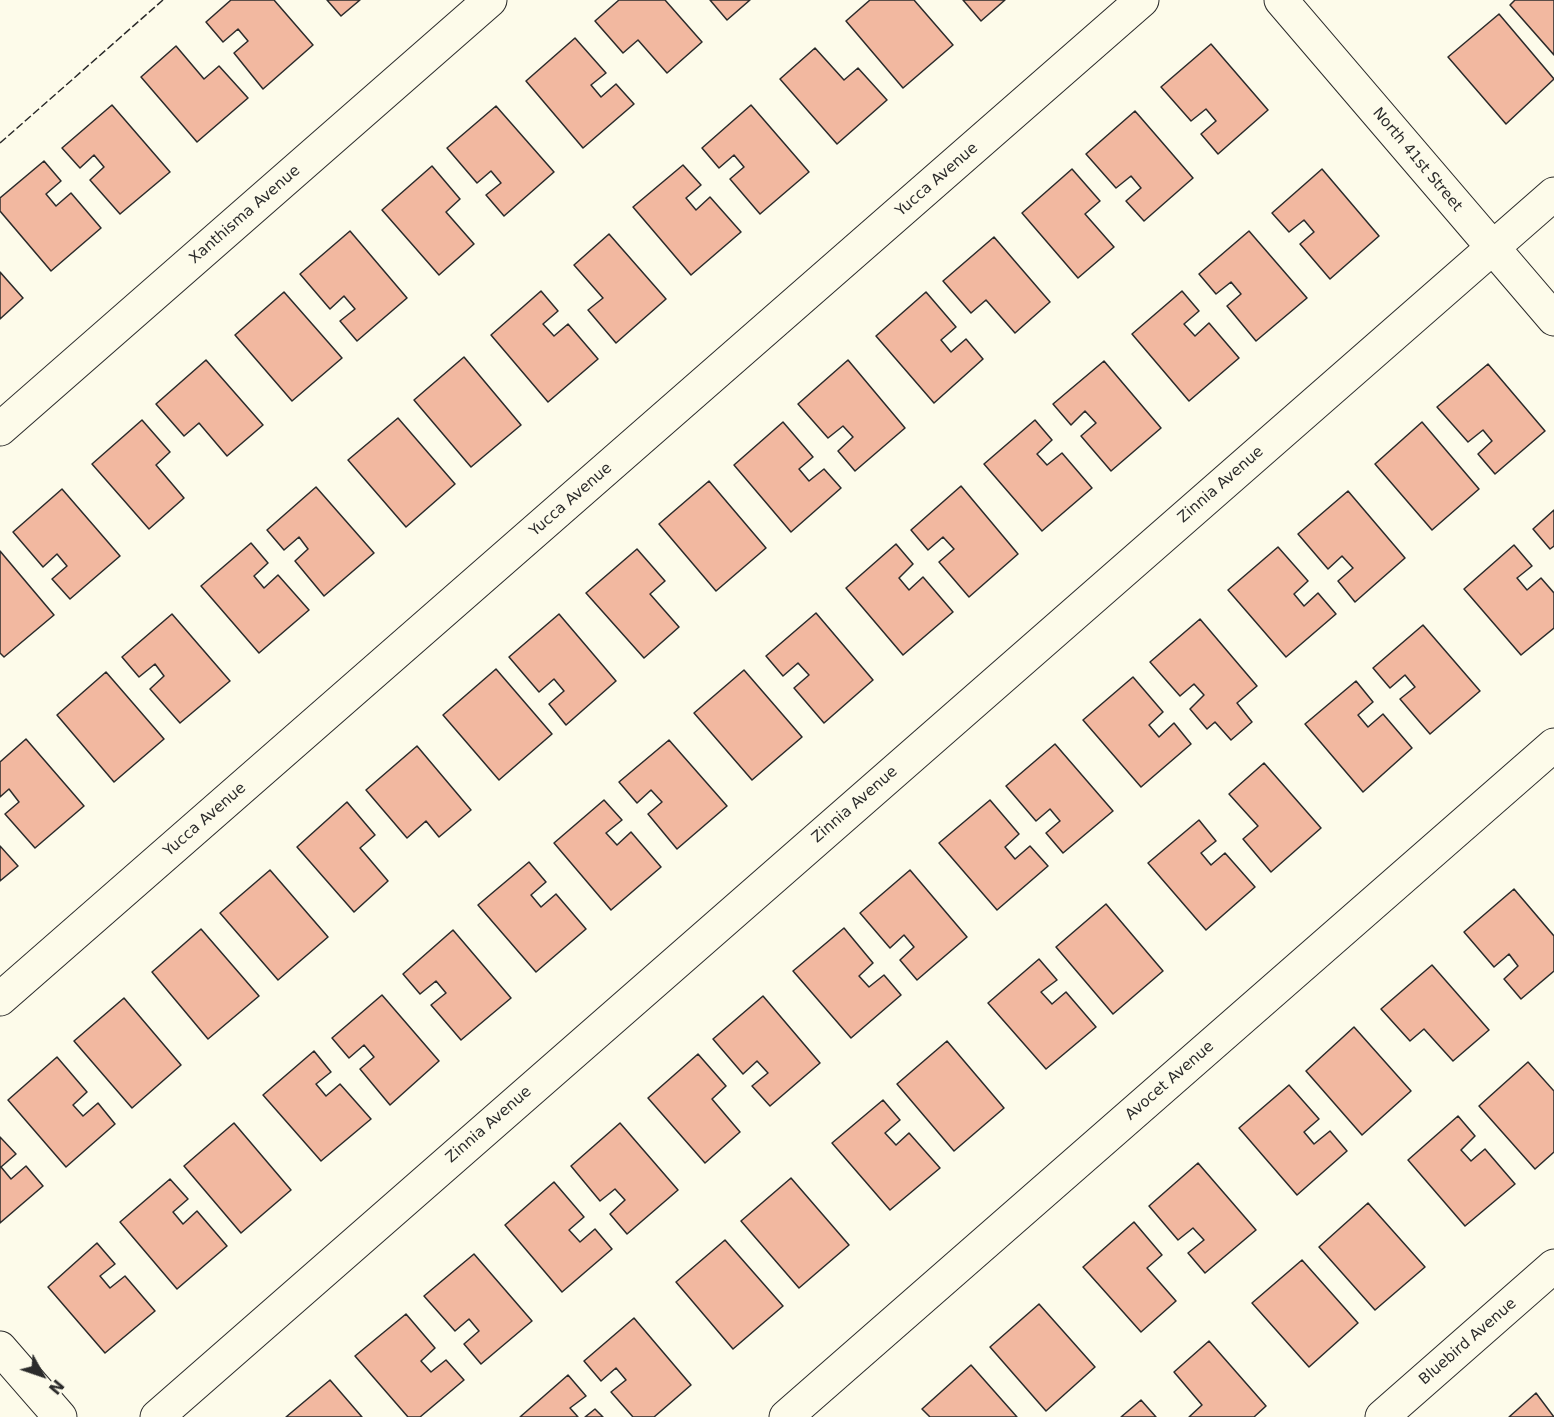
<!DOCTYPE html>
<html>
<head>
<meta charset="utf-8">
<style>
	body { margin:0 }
	#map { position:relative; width:1554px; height:1417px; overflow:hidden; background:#fdfbea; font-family:"DejaVu Sans",sans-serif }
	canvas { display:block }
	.north { position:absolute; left:12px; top:1345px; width:60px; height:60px; -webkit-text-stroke:4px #fdfbea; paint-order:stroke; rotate:130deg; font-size:16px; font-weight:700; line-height:24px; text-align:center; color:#2b2b2b }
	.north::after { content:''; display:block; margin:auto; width:21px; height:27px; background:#2b2b2b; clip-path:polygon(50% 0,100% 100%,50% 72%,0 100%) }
</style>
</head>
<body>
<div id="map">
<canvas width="1554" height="1417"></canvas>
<div class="north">N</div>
</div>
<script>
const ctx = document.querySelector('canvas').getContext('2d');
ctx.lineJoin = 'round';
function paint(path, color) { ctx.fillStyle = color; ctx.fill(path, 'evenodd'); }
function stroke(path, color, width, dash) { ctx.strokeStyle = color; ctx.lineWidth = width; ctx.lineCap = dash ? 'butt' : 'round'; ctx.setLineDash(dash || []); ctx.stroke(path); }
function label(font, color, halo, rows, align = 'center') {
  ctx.font = font + ' "DejaVu Sans",sans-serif'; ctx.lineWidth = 4.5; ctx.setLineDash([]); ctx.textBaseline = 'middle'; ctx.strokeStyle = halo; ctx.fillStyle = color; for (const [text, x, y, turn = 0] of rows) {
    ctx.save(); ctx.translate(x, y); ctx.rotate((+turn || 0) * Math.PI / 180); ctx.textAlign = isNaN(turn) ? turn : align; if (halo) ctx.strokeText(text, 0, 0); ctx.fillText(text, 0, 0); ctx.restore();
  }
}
const building = new Path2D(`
	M231,0H274L313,45L263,89L234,53L248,41L238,29L223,42L206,22Z
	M327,0H360L341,16Z
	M619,0H665L702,42L667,73L638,40L623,53L595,21Z
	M710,0H750L727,20Z
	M870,0H914L953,45L903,88L846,21Z
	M963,0H1005L981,21Z
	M1515,0H1554V55L1510,5Z
	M1499,14L1554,79L1506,124L1448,57Z
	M575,38L606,73L591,85L601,97L616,84L634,104L583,148L526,81Z
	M1211,44L1268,110L1218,154L1201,134L1216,121L1206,109L1191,121L1161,87Z
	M176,46L204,79L219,66L248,98L197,142L141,77Z
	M815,48L844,80L858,68L887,100L837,144L780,79Z
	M112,105L170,172L120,214L90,180L104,167L94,155L80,168L62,148Z
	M751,105L809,172L760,214L730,179L744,167L734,155L719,168L702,148Z
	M496,106L554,172L504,216L486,195L501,183L491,171L477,183L447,148Z
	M1135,111L1193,178L1144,221L1126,201L1141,188L1131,176L1116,188L1086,154Z
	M44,161L61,181L46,194L56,206L71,193L101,228L51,271L0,211V198Z
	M683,165L701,185L686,198L696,210L710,197L741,232L691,275L633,207Z
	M432,166L460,199L446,212L474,244L439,275L382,210Z
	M1072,169L1100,201L1085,214L1114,247L1078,278L1022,213Z
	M1322,169L1379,236L1330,279L1300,244L1314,232L1304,220L1289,232L1272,213Z
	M350,231L407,298L357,341L340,321L355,309L344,296L330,309L300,274Z
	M1249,231L1307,298L1256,341L1227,306L1241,294L1231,282L1216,294L1199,274Z
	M609,234L666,299L616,343L588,310L603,298L574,265Z
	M994,237L1050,302L1015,333L986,300L971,313L943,281Z
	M0,272L23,298L0,319Z
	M541,291L558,311L543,324L554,336L568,324L598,359L548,402L491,335Z
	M1182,291L1199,311L1184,324L1195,336L1209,323L1239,358L1189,401L1132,334Z
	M284,292L342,358L292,401L235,335Z
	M926,292L956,327L941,340L951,352L966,339L983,359L934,403L876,336Z
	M464,357L521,425L471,467L414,400Z
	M206,360L263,425L227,456L199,423L184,436L156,404Z
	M848,360L905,428L855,471L838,451L853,437L843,426L828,438L798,404Z
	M1104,361L1161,428L1111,471L1081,436L1096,423L1085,411L1071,425L1053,404Z
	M1488,364L1545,431L1495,474L1478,454L1492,441L1483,430L1468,442L1437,407Z
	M398,418L455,484L406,527L348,460Z
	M142,420L170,452L156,465L184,498L149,529L92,464Z
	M1035,420L1052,440L1037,454L1047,465L1062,453L1092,488L1042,531L984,464Z
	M783,422L813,457L799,469L809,481L824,469L841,488L791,532L734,465Z
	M1422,422L1479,489L1432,530L1375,464Z
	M709,481L766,548L716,591L659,524Z
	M961,486L1018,554L969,597L939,562L954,549L943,537L928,550L911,530Z
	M316,487L374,553L324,596L295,561L308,549L299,537L284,550L267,530Z
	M62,489L120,556L70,599L52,579L67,566L57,554L43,567L13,532Z
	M1348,491L1405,558L1355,602L1338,581L1353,568L1342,556L1328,569L1298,534Z
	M1554,510V546L1550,549L1533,529Z
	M251,543L268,563L254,576L264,588L278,575L309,610L259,653L201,586Z
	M896,544L913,564L899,578L909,590L923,577L953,612L903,655L846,588Z
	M1514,545L1532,566L1517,578L1527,590L1541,578L1554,593V628L1521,655L1464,589Z
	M1278,547L1308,581L1294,594L1304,606L1318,593L1336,614L1286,657L1228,590Z
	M637,549L665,581L650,594L679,627L644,658L586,593Z
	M0,551L54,615L4,657L0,653Z
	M816,613L873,680L824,723L794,688L809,675L798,663L783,676L766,656Z
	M172,614L230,681L180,723L150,689L164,676L155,664L139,677L122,657Z
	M559,614L616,681L566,725L549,704L564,691L554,679L539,692L509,657Z
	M1200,619L1257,686L1237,703L1252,722L1231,740L1215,722L1207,729L1190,709L1204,695L1194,684L1180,696L1150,662Z
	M1423,625L1480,691L1430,734L1400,699L1415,687L1405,675L1390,688L1373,668Z
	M496,669L552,734L499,780L443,715Z
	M744,670L802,737L752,780L694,713Z
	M106,672L164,739L114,782L57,715Z
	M1133,677L1163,712L1149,725L1159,737L1174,723L1191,744L1141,787L1083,720Z
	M1356,681L1373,702L1358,715L1368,727L1383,714L1412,748L1363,792L1305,724Z
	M26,739L84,806L35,848L5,814L19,802L9,789L0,797V762Z
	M669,740L727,806L677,849L648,814L662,802L651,790L637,803L619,782Z
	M1055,744L1113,811L1063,853L1046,833L1060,821L1050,809L1036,821L1006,786Z
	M417,746L471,810L439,837L426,821L407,838L366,790Z
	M1264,763L1321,828L1271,872L1243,839L1258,826L1229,794Z
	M604,800L622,820L606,833L617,845L631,832L661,867L611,910L554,843Z
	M990,800L1019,834L1005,847L1015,859L1030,846L1048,866L997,910L939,843Z
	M347,802L375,835L360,848L388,881L354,912L297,847Z
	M1199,820L1216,841L1201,853L1211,865L1225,853L1255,887L1206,930L1148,863Z
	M0,846L18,866L0,881Z
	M529,862L546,882L531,895L541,907L556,894L586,929L536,972L478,905Z
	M270,870L328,937L278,980L220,913Z
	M910,870L967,937L917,980L900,960L914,947L904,935L890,948L860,913Z
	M1514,889L1554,936V971L1521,999L1504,979L1518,966L1509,954L1494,967L1464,932Z
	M1106,904L1163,971L1113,1014L1056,947Z
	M844,928L873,963L859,976L869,987L884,975L901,995L851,1038L793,971Z
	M201,929L259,996L208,1039L152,972Z
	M453,930L511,998L461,1040L431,1005L446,993L436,981L420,994L403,974Z
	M1039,959L1057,980L1041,992L1052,1004L1066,992L1096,1027L1046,1069L988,1003Z
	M1432,965L1489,1030L1453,1061L1424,1029L1410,1041L1381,1009Z
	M382,995L439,1061L390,1105L360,1069L374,1057L364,1045L349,1058L332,1038Z
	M763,996L820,1063L770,1106L752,1086L768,1073L757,1061L743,1074L713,1039Z
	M124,998L181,1065L132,1108L74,1041Z
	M1354,1027L1411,1091L1362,1135L1306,1071Z
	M947,1041L1004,1108L954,1151L897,1084Z
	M314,1051L331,1072L316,1084L326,1096L340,1084L371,1119L321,1161L263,1095Z
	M698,1054L726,1086L712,1099L740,1132L705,1163L648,1098Z
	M57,1057L87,1092L73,1105L83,1116L98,1103L115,1124L66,1167L8,1100Z
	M1528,1062L1554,1091V1152L1535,1169L1479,1106Z
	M1289,1085L1319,1119L1304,1132L1314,1144L1330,1131L1347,1151L1297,1195L1239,1128Z
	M883,1100L900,1120L885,1133L896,1145L909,1133L940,1168L890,1210L832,1143Z
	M1458,1116L1475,1136L1461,1150L1471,1161L1485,1149L1515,1184L1465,1226L1408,1160Z
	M234,1123L291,1190L241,1233L184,1166Z
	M620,1123L678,1190L627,1234L610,1214L625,1200L615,1189L600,1201L571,1166Z
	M0,1137L16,1154L1,1167L11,1179L26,1166L43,1186L0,1223Z
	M1198,1163L1256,1230L1205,1273L1188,1253L1204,1240L1193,1228L1178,1240L1149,1206Z
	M791,1178L849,1245L799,1288L741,1221Z
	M170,1179L188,1199L173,1212L183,1224L197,1211L227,1246L177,1289L120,1222Z
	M554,1182L584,1217L569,1230L580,1242L595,1229L612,1249L562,1292L505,1225Z
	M1368,1203L1425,1267L1375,1310L1319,1247Z
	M1134,1222L1162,1255L1147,1268L1176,1301L1141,1332L1083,1267Z
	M725,1240L783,1306L733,1349L676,1282Z
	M97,1243L115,1264L100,1276L110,1288L125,1276L155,1311L105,1353L48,1287Z
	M474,1254L532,1321L481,1364L464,1344L479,1331L469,1319L455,1331L424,1296Z
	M1302,1260L1358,1323L1309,1367L1252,1303Z
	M1039,1304L1095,1367L1046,1411L990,1347Z
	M406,1314L435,1348L421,1361L431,1372L446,1360L464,1380L420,1417H408L355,1356Z
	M634,1318L691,1385L654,1417H633L611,1392L626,1380L616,1368L601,1381L584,1361Z
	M1209,1341L1266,1406L1254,1417H1189L1202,1405L1174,1372Z
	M971,1365L1017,1417H930L922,1409Z
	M568,1375L586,1396L570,1408L578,1417H520Z
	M330,1380L362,1417H286Z
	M1536,1393L1554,1417H1509Z
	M1141,1400L1156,1417H1121Z
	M595,1409L603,1417H585Z`);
const street = new Path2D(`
	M1281,0L1554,319
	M0,429L490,0
	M0,999L1142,0
	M0,1348L60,1417
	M157,1417L1554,194
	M786,1417L1554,745
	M1382,1417L1554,1266`);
const fence = new Path2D(`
	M0,143L163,0`);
const streetNames = [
	["North 41st Street",1417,160,50],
	["Yucca Avenue",937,180,-41],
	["Xanthisma Avenue",245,215,-41],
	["Zinnia Avenue",1221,485,-41],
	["Yucca Avenue",571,500,-41],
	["Zinnia Avenue",855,805,-41],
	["Yucca Avenue",205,820,-41],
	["Avocet Avenue",1170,1081,-41],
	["Zinnia Avenue",489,1125,-41],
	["Bluebird Avenue",1468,1342,-41]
];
paint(building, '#f2b8a0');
stroke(building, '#2b2b2b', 1.5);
stroke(street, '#2b2b2b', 35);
stroke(street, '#fdfbea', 33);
stroke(fence, '#2b2b2b', 1.5, [8, 3]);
label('15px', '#2b2b2b', '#fdfbea', streetNames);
</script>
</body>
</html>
